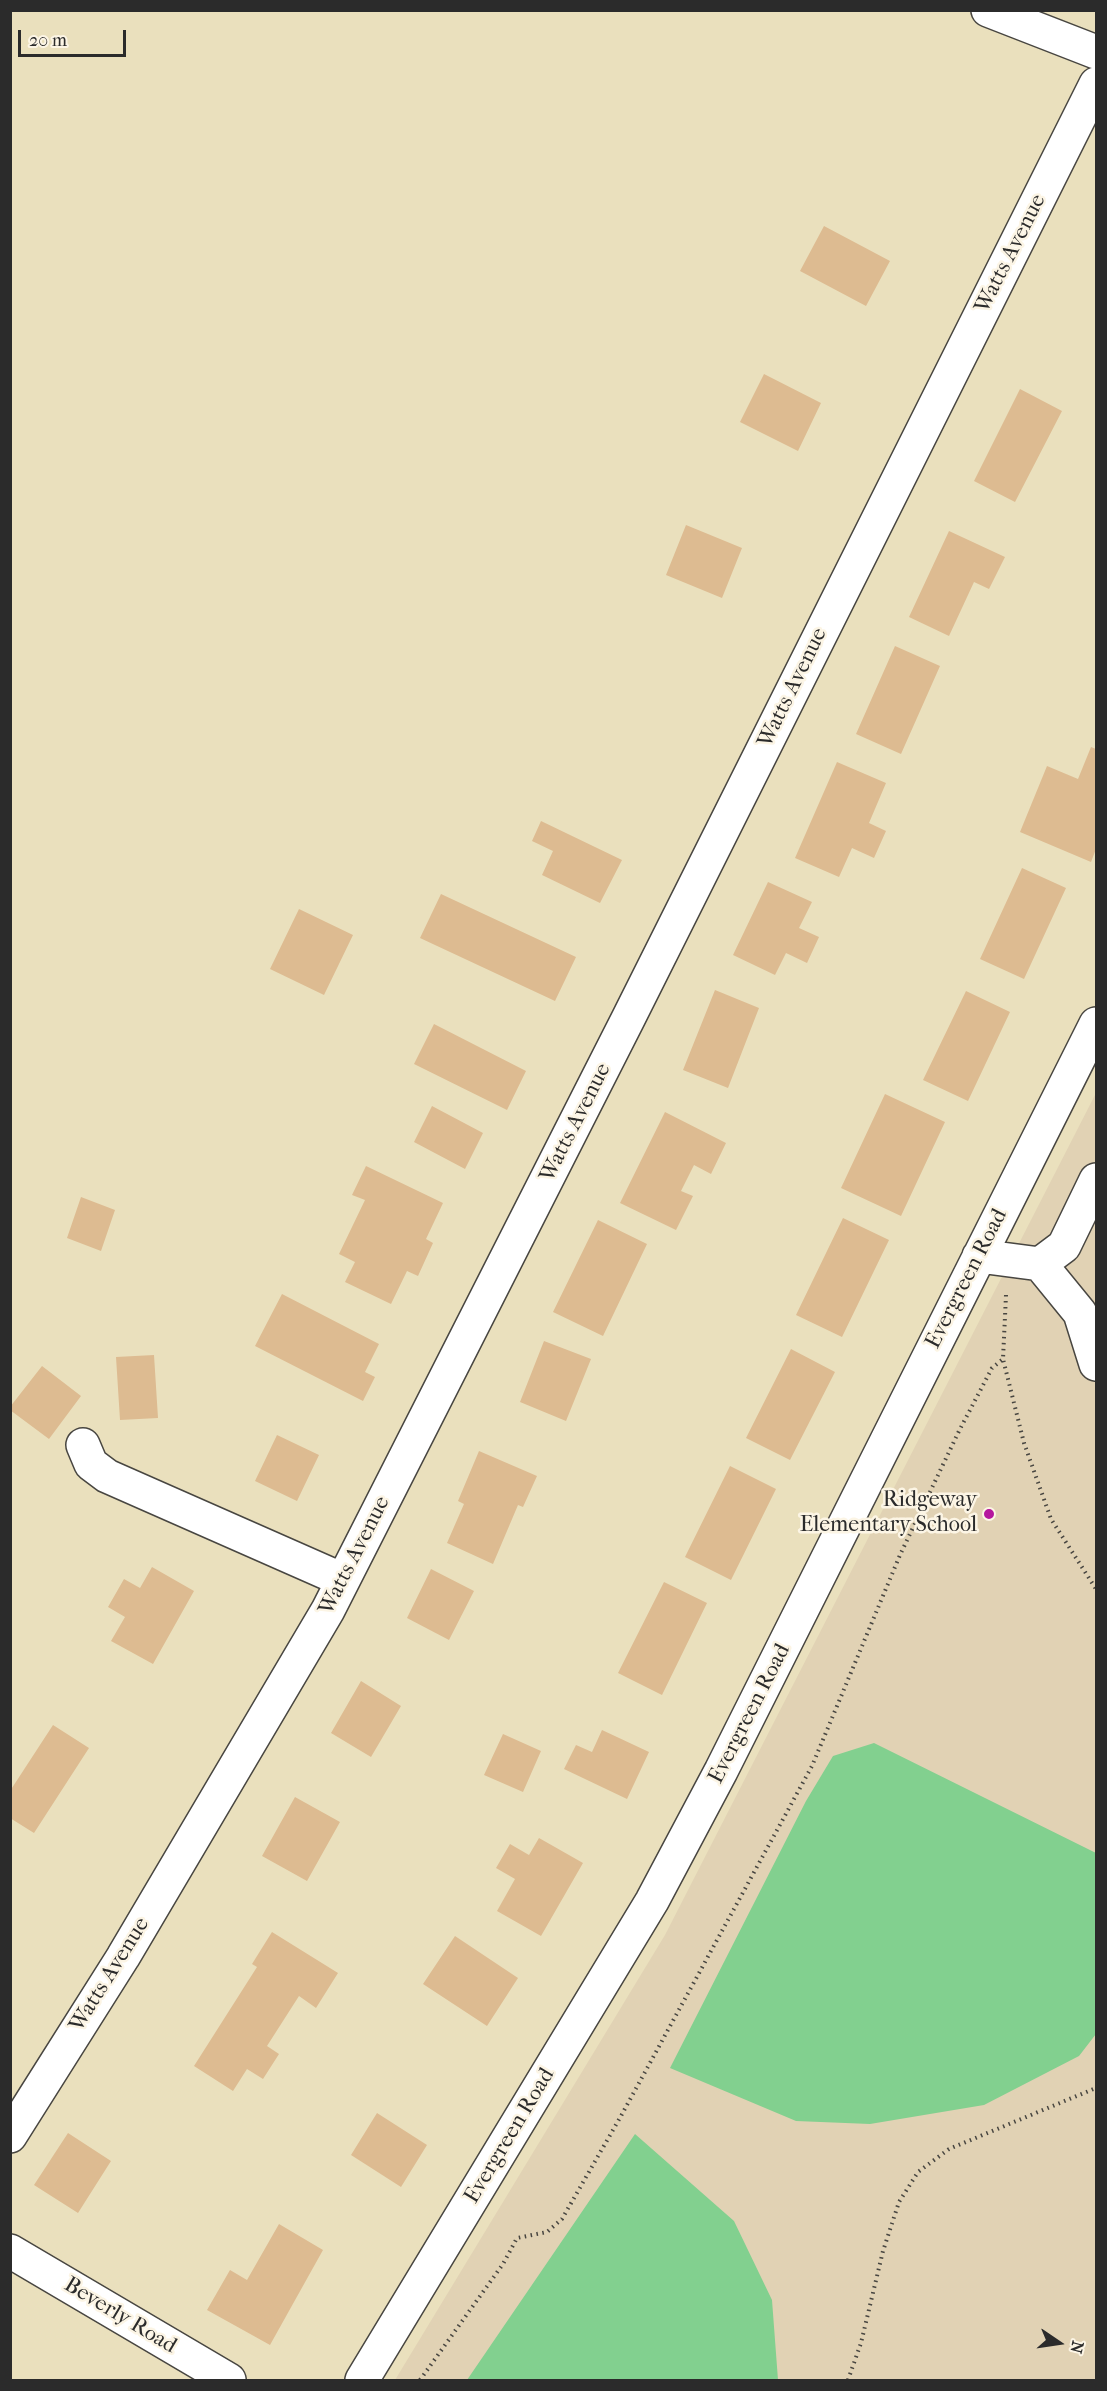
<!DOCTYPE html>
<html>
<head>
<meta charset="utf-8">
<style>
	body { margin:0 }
	#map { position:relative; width:1107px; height:2391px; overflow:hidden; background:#eae0bd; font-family:"IM FELL French Canon",serif }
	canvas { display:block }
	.frame { position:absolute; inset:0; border:12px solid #2b2b2b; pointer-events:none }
	.north { position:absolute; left:1029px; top:2313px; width:60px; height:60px; -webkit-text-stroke:4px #fcf5e5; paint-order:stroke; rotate:103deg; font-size:16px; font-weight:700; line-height:24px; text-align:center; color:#2b2b2b }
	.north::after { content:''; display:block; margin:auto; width:21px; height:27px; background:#2b2b2b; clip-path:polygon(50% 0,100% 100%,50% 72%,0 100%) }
	.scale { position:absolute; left:18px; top:30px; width:108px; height:27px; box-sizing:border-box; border:3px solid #2b2b2b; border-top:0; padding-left:8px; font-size:18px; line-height:21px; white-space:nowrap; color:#2b2b2b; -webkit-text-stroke:4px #fcf5e5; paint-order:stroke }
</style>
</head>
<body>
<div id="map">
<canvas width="1107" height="2391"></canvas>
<div class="frame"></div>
<div class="north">N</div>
<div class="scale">20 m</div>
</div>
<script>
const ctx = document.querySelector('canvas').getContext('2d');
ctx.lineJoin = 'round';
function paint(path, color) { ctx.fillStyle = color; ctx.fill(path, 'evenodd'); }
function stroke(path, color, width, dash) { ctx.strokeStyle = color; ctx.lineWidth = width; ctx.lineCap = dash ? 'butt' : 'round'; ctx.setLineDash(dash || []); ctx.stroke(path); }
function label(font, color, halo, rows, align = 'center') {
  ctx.font = font + ' "IM FELL French Canon",serif'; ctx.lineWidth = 5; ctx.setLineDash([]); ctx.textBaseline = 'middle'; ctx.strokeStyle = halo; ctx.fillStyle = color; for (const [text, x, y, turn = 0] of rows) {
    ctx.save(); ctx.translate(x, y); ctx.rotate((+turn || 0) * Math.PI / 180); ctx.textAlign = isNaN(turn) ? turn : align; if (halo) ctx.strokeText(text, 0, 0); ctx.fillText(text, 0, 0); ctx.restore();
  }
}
const built = new Path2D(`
	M1096,1093V2380H395L665,1935Z`);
const green = new Path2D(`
	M874,1743L1096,1853V2034L1079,2056L984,2105L870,2124L796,2121L670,2068L806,1801L833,1756Z
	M635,2134L734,2221L772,2300L778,2380H467Z`);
const building = new Path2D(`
	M824,226L890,261L866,306L800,271Z
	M764,374L821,403L798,451L740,422Z
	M1020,389L1062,411L1015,502L974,481Z
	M686,525L742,548L722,598L666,575Z
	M949,531L1005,557L989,589L974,582L949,636L909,617Z
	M895,646L940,666L901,754L856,734Z
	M1091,747L1096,749V849L1091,862L1020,832L1047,766L1078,779Z
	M837,762L886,783L869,823L886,831L874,858L852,848L839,877L795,858Z
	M541,821L622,860L600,903L542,875L553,851L532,841Z
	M1022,868L1066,888L1024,979L980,959Z
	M768,882L812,902L799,928L819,937L807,963L786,953L775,975L733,955Z
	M441,894L576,957L555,1001L420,938Z
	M299,909L353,935L324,995L270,969Z
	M715,990L759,1008L728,1088L683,1070Z
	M966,991L1010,1012L968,1101L923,1080Z
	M434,1024L526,1071L507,1110L414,1064Z
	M885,1094L945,1122L901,1216L841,1188Z
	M432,1106L483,1133L465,1169L414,1142Z
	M665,1112L726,1143L711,1174L694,1165L681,1191L693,1196L676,1230L620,1203Z
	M366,1166L443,1203L426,1239L433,1243L418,1276L407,1271L391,1304L345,1282L355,1262L339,1254L365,1200L352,1195Z
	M81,1197L115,1210L101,1251L67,1238Z
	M843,1218L889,1240L842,1337L796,1315Z
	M598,1220L647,1244L603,1336L553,1312Z
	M282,1294L379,1344L365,1372L375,1377L363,1401L255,1346Z
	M544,1341L591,1359L566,1421L520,1402Z
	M791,1349L835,1372L790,1460L746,1438Z
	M154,1355L158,1418L120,1420L116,1357Z
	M42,1366L81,1396L49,1439L10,1410V1407Z
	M277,1435L319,1455L297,1501L255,1481Z
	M479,1451L537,1476L523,1507L518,1505L493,1564L447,1543L464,1504L458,1501Z
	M730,1466L776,1489L731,1580L685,1557Z
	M152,1567L194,1591L153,1664L111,1641L125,1617L108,1607L124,1579L140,1588Z
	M431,1569L474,1591L449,1640L407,1618Z
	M664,1582L707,1603L662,1695L618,1673Z
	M361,1681L401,1706L371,1757L331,1733Z
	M53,1725L89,1748L34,1833L10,1818V1791Z
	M602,1730L649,1752L627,1799L564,1769L576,1745L592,1752Z
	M503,1734L541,1751L523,1792L484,1775Z
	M295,1797L340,1822L307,1881L262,1856Z
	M539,1838L583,1863L541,1936L497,1911L515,1879L496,1868L510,1844L529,1855Z
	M272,1932L338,1973L316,2008L299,1996L267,2046L279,2054L263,2079L247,2069L233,2091L194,2066L257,1967L252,1964Z
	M455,1936L518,1978L487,2026L423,1984Z
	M377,2113L427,2145L401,2187L351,2155Z
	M68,2133L111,2161L78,2213L34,2185Z
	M279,2224L323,2250L270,2345L207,2310L230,2270L247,2280Z`);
const path = new Path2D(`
	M1006,1295L1003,1359L1024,1443L1051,1519L1096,1589
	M420,2380L503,2264L517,2238L547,2232L562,2219L621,2116L812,1766L900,1555L959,1431L992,1368L1003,1359
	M848,2380L861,2343L883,2251L899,2202L918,2172L949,2149L1096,2088`);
const minor = new Path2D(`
	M979,1256L1040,1264L1064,1246L1096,1180
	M1040,1264L1080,1313L1096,1364
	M83,1445L91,1464L107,1476L343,1580
	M10,2136L123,1957L328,1610L628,1019L1096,84
	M10,2251L229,2380
	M362,2380L652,1901L721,1771L1096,1024`);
const major = new Path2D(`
	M988,10L1096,52`);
const markers = [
	[989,1514,6,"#b5179e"]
];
const streetNames = [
	["Watts Avenue",1011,254,-63],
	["Watts Avenue",793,688,-64],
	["Watts Avenue",576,1123,-63],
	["Evergreen Road",967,1279,-63],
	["Watts Avenue",355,1556,-63],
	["Evergreen Road",750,1714,-63],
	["Watts Avenue",110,1975,-58],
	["Evergreen Road",510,2136,-59],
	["Beverly Road",120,2316,31]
];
const poiNames = [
	["Ridgeway",977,1501],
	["Elementary School",977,1526]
];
paint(built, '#e1d2b4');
paint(green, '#82d08f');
paint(building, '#ddbb91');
stroke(minor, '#484641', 36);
stroke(major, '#484641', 36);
stroke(path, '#484641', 4, [1.5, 4.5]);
stroke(minor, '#fff', 33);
stroke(major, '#fff', 33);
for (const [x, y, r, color] of markers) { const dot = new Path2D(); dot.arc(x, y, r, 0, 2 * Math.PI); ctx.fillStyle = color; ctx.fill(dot); stroke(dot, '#fcf5e5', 2); }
label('22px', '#2b2b2b', '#fcf5e5', streetNames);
label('22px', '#2b2b2b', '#fcf5e5', poiNames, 'right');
</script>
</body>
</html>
